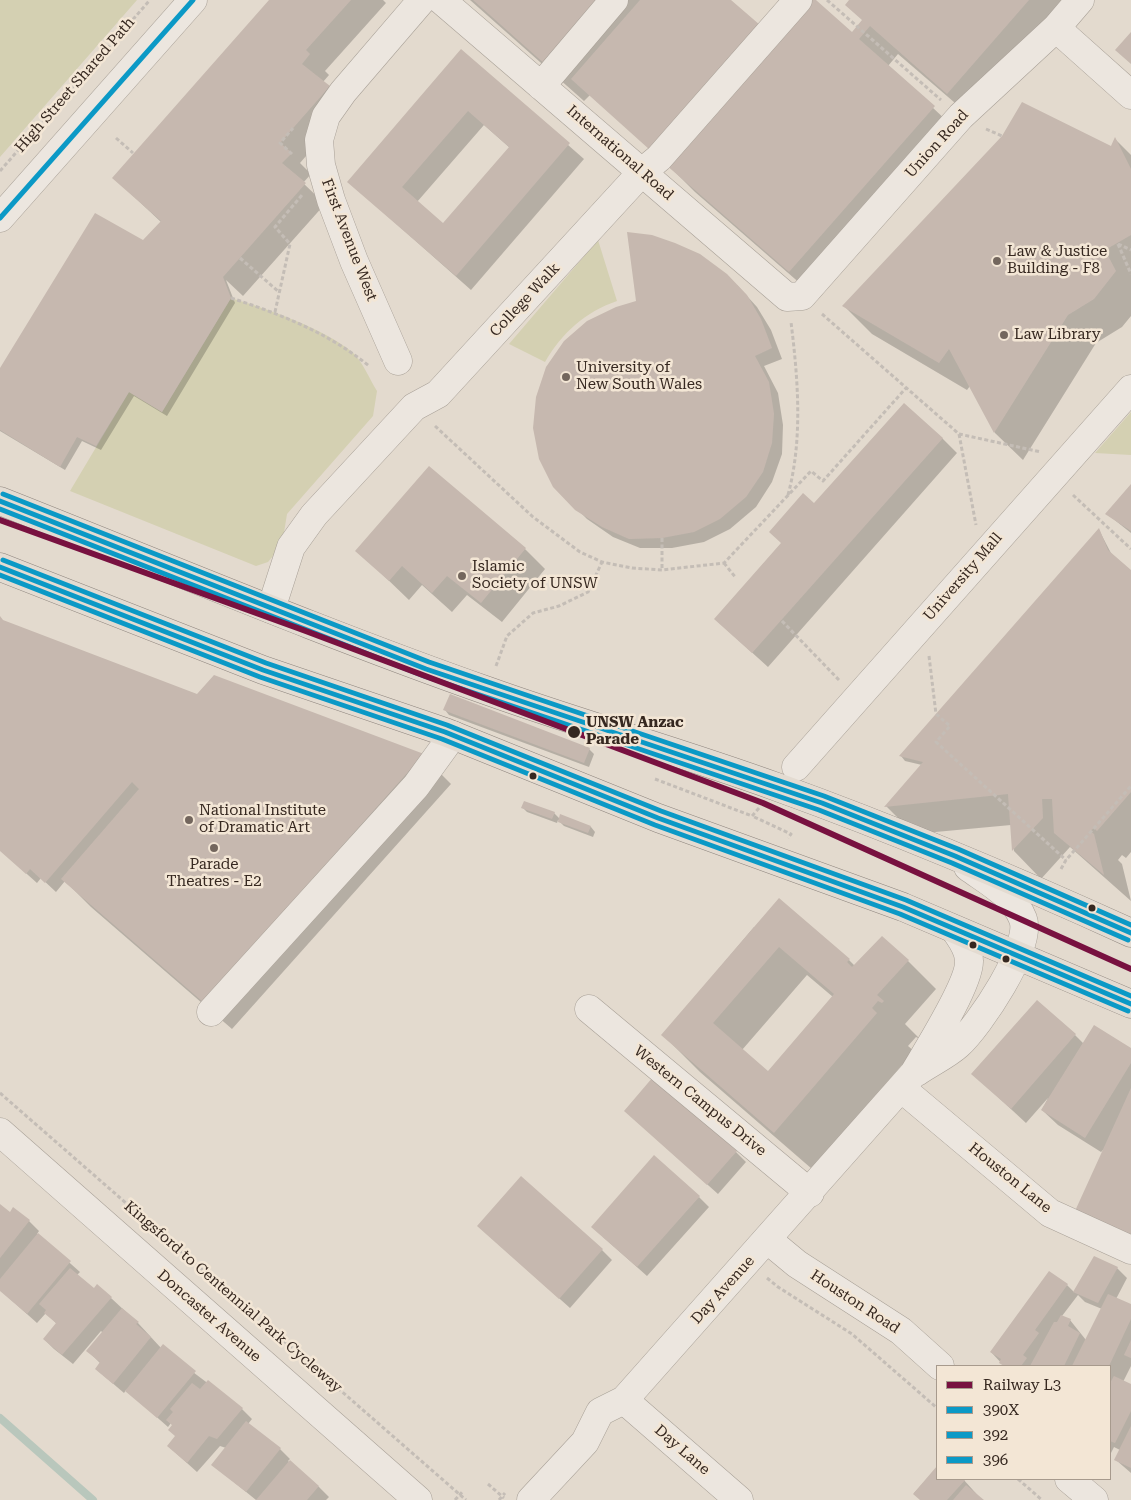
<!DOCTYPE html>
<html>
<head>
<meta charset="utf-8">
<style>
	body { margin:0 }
	#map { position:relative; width:1131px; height:1500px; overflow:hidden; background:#e3dace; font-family:"Roboto Serif",serif }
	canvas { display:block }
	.legend { position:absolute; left:936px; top:1365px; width:175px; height:115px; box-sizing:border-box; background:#f3e6d5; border:1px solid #a79a8d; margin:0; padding:6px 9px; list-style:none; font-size:15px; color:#362820 }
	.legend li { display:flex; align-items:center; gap:10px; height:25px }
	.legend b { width:25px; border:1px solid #a79a8d }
</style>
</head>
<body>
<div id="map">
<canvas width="1131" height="1500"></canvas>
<ul class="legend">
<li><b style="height:6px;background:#781140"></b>Railway L3</li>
<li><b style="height:6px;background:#0b99c6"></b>390X</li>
<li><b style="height:6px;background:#0b99c6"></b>392</li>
<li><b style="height:6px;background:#0b99c6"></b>396</li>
</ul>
</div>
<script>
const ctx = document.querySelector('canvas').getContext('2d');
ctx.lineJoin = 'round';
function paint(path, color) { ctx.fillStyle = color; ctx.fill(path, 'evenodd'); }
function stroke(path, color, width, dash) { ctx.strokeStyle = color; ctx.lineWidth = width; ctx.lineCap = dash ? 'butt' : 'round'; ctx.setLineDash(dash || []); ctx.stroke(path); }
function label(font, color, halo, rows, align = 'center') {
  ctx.font = font + ' "Roboto Serif",serif'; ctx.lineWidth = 5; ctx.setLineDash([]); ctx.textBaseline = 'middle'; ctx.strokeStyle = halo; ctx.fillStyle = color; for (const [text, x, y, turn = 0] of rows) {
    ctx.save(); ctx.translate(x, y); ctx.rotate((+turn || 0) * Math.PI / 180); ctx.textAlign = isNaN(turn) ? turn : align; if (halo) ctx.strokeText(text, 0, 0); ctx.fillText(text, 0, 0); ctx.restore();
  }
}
const green = new Path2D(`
	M0,0H137L0,157Z
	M598,240L617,301C585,312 562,333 545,362L509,344Z
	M231,298C267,309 323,328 352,352C362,360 370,380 377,391L373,416L287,514L282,545L268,562L256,566L70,491L129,392L162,412Z
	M1131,412V455L1095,453Z`);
const shadow = new Path2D(`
	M271,0H383L386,3L325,71L329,75L323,82L349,106L300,163L311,174L303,183L325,204L243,296L226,280L235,303L167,416L134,396L101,450L82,441L65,470L0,431V370L144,241L161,222L114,178Z
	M470,0H729L590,95L584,101Z
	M814,0L852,34L863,21L851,0H1082L976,121L898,54L888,66L962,135L818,299L695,192L667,164Z
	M461,51L584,159L471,290L349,182ZM484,125L510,148L443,225L417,202Z
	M1115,139L1131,155V316L1122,327L1096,343L1023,460L995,433L970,386L967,390L872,334L844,306L1111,148Z
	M737,285L757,307L771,330L782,359L764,366L778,393L783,425L782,454L772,482L756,507L730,529L704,542L672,548H640L613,537L587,519L554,486Z
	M942,438L957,453L768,667L715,619L815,505Z
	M429,468L525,549L545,569L502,622L467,595L452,612L422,585L409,600L357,550Z
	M1131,486V533L1107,514Z
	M1099,530L1112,555L1131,572V852L1126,858L1122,855L1118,860L1122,864L1131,901L1070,847L1041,879L1014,851L1011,825L914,834L886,806L922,765L905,761L901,756Z
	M0,617L4,622L198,695L423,756L451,784L232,1029L91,907L65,881L56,892L41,878L37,883L0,850Z
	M445,710L589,749L594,754L589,767L449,715Z
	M523,808L554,813L560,819L591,827L595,832L593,837L564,826L558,820L557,823L527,812Z
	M754,927L849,960L855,966L908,961L936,989L905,1024L920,1039L916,1037L908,1046L914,1051L812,1169L700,1072L663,1035ZM807,975L833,997L768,1073L742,1050Z
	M1075,1035L1084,1044L1131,1050V1256L1106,1147L1101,1152L1058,1125L1042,1110L1048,1098L1026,1123L973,1074Z
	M625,1111L736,1152L746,1162L718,1194Z
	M699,1197L709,1207L647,1276L603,1237Z
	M0,1205L10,1214L14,1209L29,1221L39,1231L37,1234L80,1272L77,1275L94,1290L111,1298L138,1323L161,1348L242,1409L252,1419L248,1424L280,1449L290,1459L288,1461L319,1487L329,1497L326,1500H256L213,1465L226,1448L220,1446L197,1472L168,1446L177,1436L173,1426L171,1423L168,1427L126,1390L124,1393L96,1369L100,1363L88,1351L103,1333L101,1331L73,1364L54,1349L44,1339L57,1324L46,1313L37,1323L0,1290Z
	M478,1226L602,1250L612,1260L570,1308Z
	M1117,1268L1127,1278L1116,1299L1131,1306V1366L1123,1382L1131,1386V1473L1116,1460L1120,1450L1114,1447L1110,1455V1366H1004L991,1352L1067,1285L1074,1292ZM1078,1295L1085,1302L1102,1309L1086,1340L1070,1320L1062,1316Z
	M937,1468V1479H963L982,1500H921L914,1493Z`);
const stream = new Path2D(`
	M0,1418L93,1500`);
const building = new Path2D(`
	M269,0H351L306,50L310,54L302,64L330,86L280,143L292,153L282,163L306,183L223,277L231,298L162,412L129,392L96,446L77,437L60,467L0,430V368L95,213L143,240L161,221L112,178Z
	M473,0H602L546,65Z
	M640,0H731L760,25L650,150L571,79Z
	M808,0H816L852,32L862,20L845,5L849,0H1029L947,94L870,26L859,39L935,106L789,272L665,164Z
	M1131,32V64L1115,50Z
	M461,49L570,143L456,276L347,182ZM468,111L509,147L443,223L402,187Z
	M1022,102L1111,146L1115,137L1131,169V235L1105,250L1116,271L1094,299L1068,315L994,433L949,349L939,363L842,306L1002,136Z
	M627,232L652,235L675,243L700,254L727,274L747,295L761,319L772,348L755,356L769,382L774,414L772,443L763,472L746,497L720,519L694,532L662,538L629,539L602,527L575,510L553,487L539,459L533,428L536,397L546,367L564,341L587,321L616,307L636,301Z
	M904,403L943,438L752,653L714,619L781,543L769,532L803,493L814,503Z
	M429,466L526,548L481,603L447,576L432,593L402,566L389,581L355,551Z
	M1131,484V531L1105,514Z
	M1099,528L1108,550L1131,570V792L1097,831L1094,828L1090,831L1094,834L1104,875L1054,833L1052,799H1042L1043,818L1012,851L1008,794L884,807L923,762L899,756Z
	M0,616L3,620L197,694L214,675L424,754L203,1002L61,879L139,789L132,782L45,883L30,869L26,874L0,851Z
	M450,694L590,748L584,763L443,710Z
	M524,801L555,812L552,819L521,808Z
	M560,814L591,826L588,833L558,822Z
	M779,898L850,959L847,962L852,967L882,936L909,960L877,995L884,1001L882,1003L878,1001L872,1008L877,1013L774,1133L661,1035ZM779,947L834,994L768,1071L713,1023Z
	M1037,1000L1076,1034L1011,1109L971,1074Z
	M1094,1025L1131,1048V1063L1085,1138L1041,1110Z
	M653,1077L737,1151L707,1185L624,1111Z
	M1131,1088V1237L1075,1211Z
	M654,1155L700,1196L637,1267L591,1227Z
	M521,1176L603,1249L559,1299L477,1226Z
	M0,1204L10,1212L13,1207L30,1220L0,1258Z
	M38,1233L71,1261L27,1314L0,1291V1279Z
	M1094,1256L1118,1267L1098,1303L1073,1292Z
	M70,1268L94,1288L97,1284L112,1297L62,1355L43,1339L56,1323L44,1313L46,1310L39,1304Z
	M1049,1271L1068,1284L1035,1330L1039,1333L1023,1355L1027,1358L1021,1366H1004L999,1363L1001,1359L990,1352Z
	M1108,1294L1131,1304V1319L1109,1366H1072Z
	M122,1308L139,1322L136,1324L151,1337L113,1384L95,1369L100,1362L86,1351Z
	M1061,1315L1071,1319L1068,1326L1080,1333L1064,1366H1030L1054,1322H1057Z
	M1131,1340V1358L1124,1355Z
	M163,1344L196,1371L157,1418L125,1391Z
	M1114,1376L1131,1384V1411L1115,1443L1110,1441V1383Z
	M208,1380L243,1408L217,1439L209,1436L187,1463L167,1446L175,1436L168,1430L172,1425L166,1420L173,1412L170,1409L192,1383L200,1389Z
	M246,1421L281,1448L246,1492L211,1465Z
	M1131,1426V1468L1114,1460Z
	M290,1460L319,1486L307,1500H256Z
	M937,1466V1479H966L947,1500H920L913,1494Z
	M966,1485L984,1500H953Z`);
const path = new Path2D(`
	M827,0L941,100
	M986,129L1002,136
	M116,138L133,153
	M292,154L280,143L293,128
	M0,171L150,0
	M1118,244L1131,274
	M1118,244L1131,250
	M240,258L279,292
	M231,298C280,314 329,333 369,366
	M275,312L290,244L275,227L302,195
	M822,314L959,434L1041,452
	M435,426L533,517L580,552L602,562L632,568L662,570L724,563L811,471L823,481L906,388
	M959,434L976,525
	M788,495C803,439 798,379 791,322
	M1073,495L1131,549
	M662,538V570
	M724,563L736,578
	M782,621L839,680
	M929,656L936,714L950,726L936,742L1066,860
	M496,666L507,636L533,613L559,606L588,592L602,562
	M655,779L752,816
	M759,808L752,816L791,834L788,838
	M1061,869L1066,860L1131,786
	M0,1093L466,1500
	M767,1278L778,1287L852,1334L937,1408
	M1018,1479L1042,1500
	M488,1484L504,1498
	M455,1500L463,1491
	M499,1500L505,1493`);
const minor = new Path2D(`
	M441,0L787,297L802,296L961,116L1056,28L1080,0
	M1056,28L1131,95
	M541,86L614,0
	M0,218L193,0
	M398,361L354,261L331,200L321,165L319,140L326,116L343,92L422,0
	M271,609L291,547L314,515L414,407L438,394L642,172L659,158L798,0
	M796,767L1131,389
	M589,1009L810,1193
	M211,1012L416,786L453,735
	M917,1072C930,1063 947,1055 958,1045C979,1026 1033,946 1023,919C1014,895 987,881 968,867
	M901,1088L1050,1213L1131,1250
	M0,1132L418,1500
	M768,1240L797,1264L901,1331L940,1366
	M624,1400L739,1500
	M1069,1479L1094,1500
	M531,1500L585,1442L600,1412L624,1400L914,1073C927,1051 970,983 969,961C969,949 961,939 955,930`);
const major = new Path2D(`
	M0,501C162,565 323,633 488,691C583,725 681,752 777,787C896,830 1015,880 1131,933
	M0,567L263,670L445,732L658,818L903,907L1131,1004`);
const bus1 = new Path2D(`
	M0,218L193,0
	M0,501L426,669L822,803L955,856L1131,933
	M0,567L263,670L445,732L658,818L903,907L1131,1004`);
const bus2 = new Path2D(`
	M0,509L424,676L819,810L952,863L1128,940
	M0,575L260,677L442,739L655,825L900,914L1128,1011`);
const bus3 = new Path2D(`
	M3,494L429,662L824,796L958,849L1131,925
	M3,560L266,663L447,725L661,811L906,900L1131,996`);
const rail1 = new Path2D(`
	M0,520L303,630L763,803L1131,969`);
const markers = [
	[997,261,5,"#73665d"],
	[1004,335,5,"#73665d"],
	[566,377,5,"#73665d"],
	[462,576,5,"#73665d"],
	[574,732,7,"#362820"],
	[533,776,4.5,"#362820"],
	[189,820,5,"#73665d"],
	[214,848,5,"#73665d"],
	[1092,908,4.5,"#362820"],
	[973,945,4.5,"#362820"],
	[1006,959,4.5,"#362820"]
];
const streetNames = [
	["High Street Shared Path",75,85,-49],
	["Union Road",937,144,-48],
	["International Road",620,153,41],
	["First Avenue West",349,240,69],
	["College Walk",525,300,-47],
	["University Mall",963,577,-49],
	["Western Campus Drive",700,1101,39],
	["Houston Lane",1010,1178,39],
	["Day Avenue",723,1290,-48],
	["Kingsford to Centennial Park Cycleway",233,1297,41],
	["Houston Road",855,1302,33],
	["Doncaster Avenue",209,1316,41],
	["Day Lane",682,1450,41]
];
const poiNames = [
	["Law & Justice",1007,252],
	["Building - F8",1007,269],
	["Law Library",1014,335],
	["University of",576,368],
	["New South Wales",576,385],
	["Islamic",472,567],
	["Society of UNSW",472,584],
	["National Institute",199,811],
	["of Dramatic Art",199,828],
	["Parade",214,865,"center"],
	["Theatres - E2",214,882,"center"]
];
const stopNames = [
	["UNSW Anzac",586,723],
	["Parade",586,740]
];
paint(green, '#d4d0b2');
paint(shadow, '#0003');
stroke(stream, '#b9c7bc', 8);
paint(building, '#c6b8af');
stroke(minor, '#a8a097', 29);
stroke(major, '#8e857e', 29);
stroke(path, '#c4bdb6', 3, [4, 2.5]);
stroke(minor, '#ece6df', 28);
stroke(major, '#e3dbd1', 28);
stroke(bus1, '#0b99c6', 5);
stroke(bus2, '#0b99c6', 5);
stroke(bus3, '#0b99c6', 5);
stroke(rail1, '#781140', 6);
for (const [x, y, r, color] of markers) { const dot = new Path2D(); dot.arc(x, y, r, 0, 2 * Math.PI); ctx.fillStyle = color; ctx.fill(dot); stroke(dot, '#f3e6d5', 2); }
label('15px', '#362820', '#f3e6d5', streetNames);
label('15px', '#362820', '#f3e6d5', poiNames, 'left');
label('bold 15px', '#362820', '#f3e6d5', stopNames, 'left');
</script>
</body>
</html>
